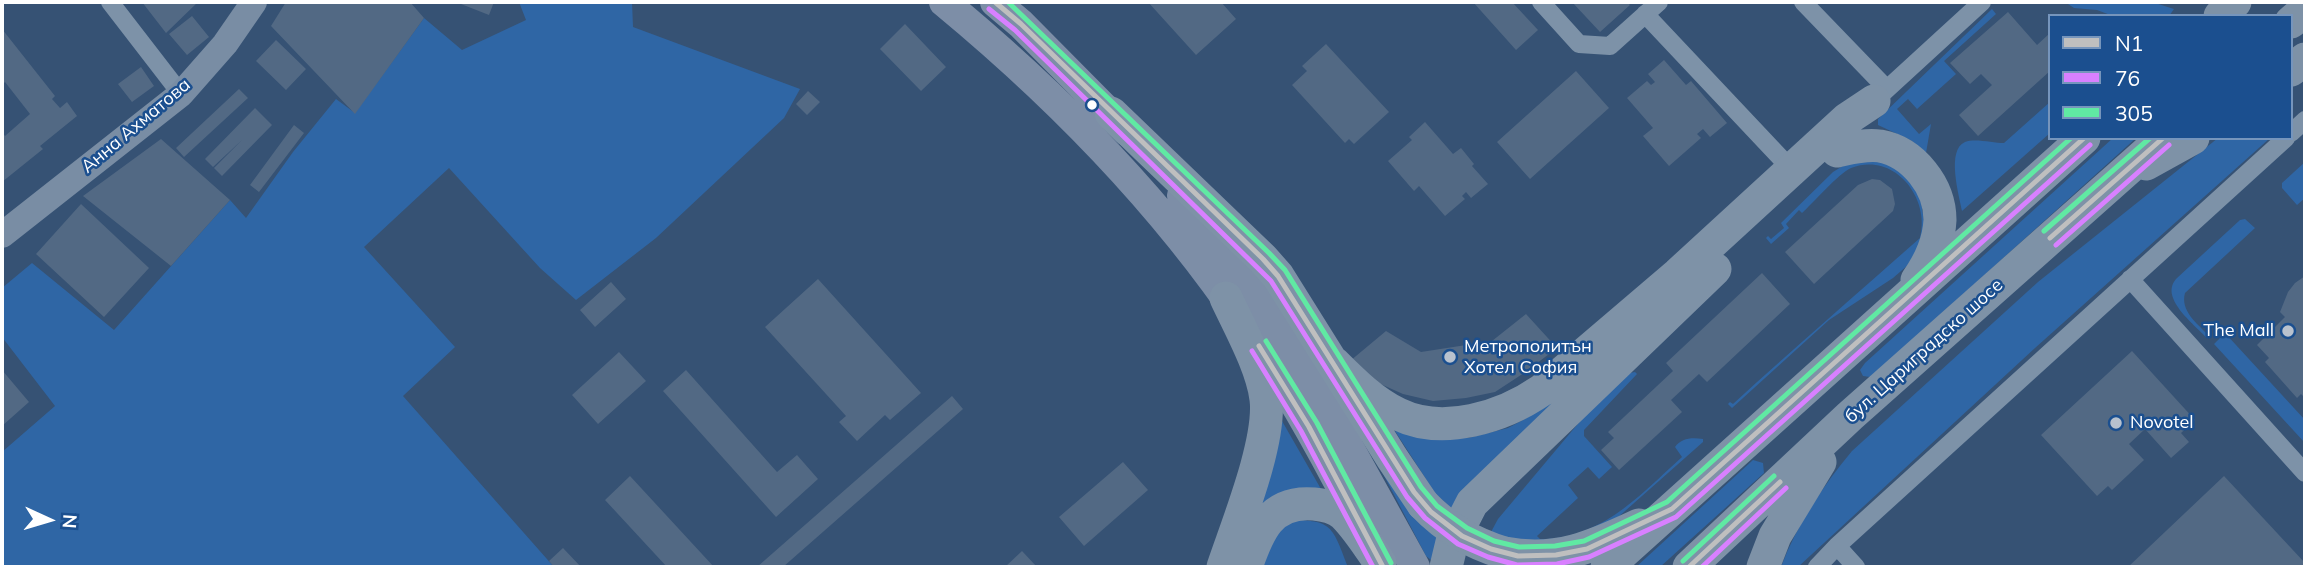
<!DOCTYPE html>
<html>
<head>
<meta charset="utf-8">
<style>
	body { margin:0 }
	#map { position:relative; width:2307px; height:569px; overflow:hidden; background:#365274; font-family:Mulish,sans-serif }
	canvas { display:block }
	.frame { position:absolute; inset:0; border:4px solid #fff; pointer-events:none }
	.legend { position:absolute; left:2048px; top:14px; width:245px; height:126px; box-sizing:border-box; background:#1b4f8f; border:2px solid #7695bc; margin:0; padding:9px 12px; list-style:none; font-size:21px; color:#fff }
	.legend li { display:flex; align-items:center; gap:14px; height:35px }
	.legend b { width:35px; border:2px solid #7695bc }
	.north { position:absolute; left:14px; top:485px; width:70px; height:70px; -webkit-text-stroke:5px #1b4f8f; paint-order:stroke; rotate:94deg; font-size:19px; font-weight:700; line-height:28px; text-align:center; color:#fff }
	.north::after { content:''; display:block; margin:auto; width:24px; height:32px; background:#fff; clip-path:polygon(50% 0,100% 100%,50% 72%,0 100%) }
</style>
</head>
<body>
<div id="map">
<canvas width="2307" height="569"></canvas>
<div class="frame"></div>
<ul class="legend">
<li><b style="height:9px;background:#bfbfbf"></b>N1</li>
<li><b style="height:9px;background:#d880ff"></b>76</li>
<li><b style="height:9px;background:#60e9a3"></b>305</li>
</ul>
<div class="north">N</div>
</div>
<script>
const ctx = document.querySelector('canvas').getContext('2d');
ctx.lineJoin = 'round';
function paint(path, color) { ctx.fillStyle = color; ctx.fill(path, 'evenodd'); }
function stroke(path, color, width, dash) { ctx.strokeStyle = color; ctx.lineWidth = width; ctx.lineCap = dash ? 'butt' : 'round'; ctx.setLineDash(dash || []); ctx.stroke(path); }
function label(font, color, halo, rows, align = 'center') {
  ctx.font = font + ' Mulish,sans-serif'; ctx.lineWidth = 5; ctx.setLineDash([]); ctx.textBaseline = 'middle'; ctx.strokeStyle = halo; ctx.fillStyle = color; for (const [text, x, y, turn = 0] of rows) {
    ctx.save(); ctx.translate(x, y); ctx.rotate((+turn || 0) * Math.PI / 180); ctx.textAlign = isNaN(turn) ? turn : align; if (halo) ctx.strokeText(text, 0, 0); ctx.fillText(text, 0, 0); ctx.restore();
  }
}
const green = new Path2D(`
	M519,2H632L633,27L800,89L784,118L656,238L576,300L540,268L449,168L364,247L455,347L403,396L554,567H2V452L55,406L2,337V288L32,263L114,330L230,200L246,218L293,152L336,99L355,113L424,18L462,50L526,20Z
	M2065,2H2152L2174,9L2169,16H2113L2097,10L2074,8Z
	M1992,9L1996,14L1944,61L1956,74L1917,109L1908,99L1897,109L1919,134L1931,124L1926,153L1912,141L1878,125V119Z
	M2050,102V133L1962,211C1959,195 1946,150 1965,142C1975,138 1993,143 2004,143Z
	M2113,138H2136L1886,364L1870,377L1863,376L1860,370L1865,363Z
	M2218,138H2270L2035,348L1798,567H1781C1797,524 1823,486 1852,451L2038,282Z
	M1877,160L1899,169L1920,194L1926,235L1908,265L1893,278L1829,320L1732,408L1728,404L1730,402L1733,404C1795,347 1857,294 1920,238C1931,198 1894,151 1851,168C1839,173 1813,203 1802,213L1799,210L1786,224L1789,228L1771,244L1766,238L1768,236L1771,239L1784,228L1781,223L1833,172L1846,164Z
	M2305,162V198L2297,205L2282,188V183Z
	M2245,219L2255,228L2185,293C2180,311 2197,323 2209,336L2207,338C2194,324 2158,297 2177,278L2240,220Z
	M2225,333L2305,420V443L2214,344Z
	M1635,372L1637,374L1584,430V436L1612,467L1599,479L1588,467L1568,485L1578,498L1537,536L1540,539C1601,540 1641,494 1682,457L1675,447C1681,438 1692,437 1703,439V442L1616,519L1562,542L1510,539L1491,532L1498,519L1582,419L1630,373Z
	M1561,401L1452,509L1435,493L1395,431L1468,438L1508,428L1525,419L1545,405Z
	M1282,421L1321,489L1258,513Z
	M1753,460L1763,463L1764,473L1660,567H1636Z
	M1380,468L1441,540L1431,560L1426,556Z
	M1284,520C1332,520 1331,523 1348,567H1257Z`);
const building = new Path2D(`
	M142,2H198L166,33Z
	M286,2H410L424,18L355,114L271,26Z
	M462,2H494L489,15L461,4Z
	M1148,2H1221L1236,19L1196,55Z
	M1473,2H1512L1538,30L1516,50Z
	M1572,2H1627L1630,5L1600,32Z
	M2008,12L2037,45L2050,33V71L1978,136L1959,115L1992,85L1981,74L1970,84L1950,63Z
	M192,16L209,37L187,55L169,34Z
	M905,24L946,67L921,91L880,49Z
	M2,29L55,96L52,99L60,108L67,102L77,116L40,146L43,149L2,182V132L5,136L30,114L5,82L2,85Z
	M276,40L306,69L286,90L256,61Z
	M1326,44L1389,112L1354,144L1349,139L1345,143L1292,85L1307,71L1302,66Z
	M1664,60L1686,85L1691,81L1727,123L1710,137L1703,129L1697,134L1701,138L1669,166L1643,136L1653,128L1627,98L1647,81L1651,85L1655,82L1648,74Z
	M141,67L154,86L132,102L118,84Z
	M1576,71L1609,108L1530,179L1497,142Z
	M239,89L248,98L184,157L176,148Z
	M808,91L820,102L807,115L796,104Z
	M255,108L272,125L222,176L214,168L242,140L213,167L205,159Z
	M1425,122L1453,154L1461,148L1474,164L1472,166L1488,184L1471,198L1466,192L1462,196L1465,199L1445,216L1419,186L1414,191L1388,161L1412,140L1409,137Z
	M294,125L304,133L259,192L250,185Z
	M161,139L230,200L171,266L83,196Z
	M1872,179L1880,180L1892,189L1895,204L1893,211L1814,284L1785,252L1858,185Z
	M81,204L149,268L104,317L36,254Z
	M1762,273L1790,304L1707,382L1699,374L1671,400L1682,412L1619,470L1601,450L1614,438L1608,432L1673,371L1666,363Z
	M2305,276V398L2301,394L2297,398L2265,362L2269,358L2257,345L2285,317L2280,312L2288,292L2295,283Z
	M818,279L921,393L890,420L885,415L857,441L839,422L846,416L765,327Z
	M611,282L626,299L595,327L580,310Z
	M1526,314L1557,348L1524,373L1495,392L1466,398L1433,401L1403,394L1376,382L1350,361L1386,331L1421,352L1492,341Z
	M2132,351L2195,420L2181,433L2189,442L2171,458L2145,429L2129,444L2144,460L2112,490L2108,486L2097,496L2041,435Z
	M619,352L646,381L598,424L572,395Z
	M2,370L29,402L2,426Z
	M686,370L777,472L797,455L818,479L776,517L663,391Z
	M952,396L963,409L783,567H757Z
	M1123,462L1148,490L1084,546L1059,517Z
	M630,476L714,567H667L605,500Z
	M2224,476L2305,563V567H2128Z
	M563,548L581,567H554L549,561Z
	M1022,551L1037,567H1005Z`);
const street = new Path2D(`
	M110,2L181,94
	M1541,2L1579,44L1610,46L1659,2
	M1803,2L1887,89
	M1645,14L1793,171
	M1874,101L1982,2
	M2291,133L2305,120
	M2130,279L2305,473
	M1837,546L1856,567
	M1817,567L1837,546L2286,138`);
const secondary = new Path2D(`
	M2,235L181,94L225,44L254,2`);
const primary = new Path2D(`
	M944,2C1065,102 1177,218 1262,351C1300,409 1333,470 1364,532
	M995,2L1021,24L1127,131
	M1182,196L1231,260L1310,377L1415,567`);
const highway = new Path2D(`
	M2220,16L2235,2
	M2291,22L2305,10
	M2291,70L2305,59
	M1111,113L1263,259L1278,276L1392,458L1423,504
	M1837,151C1851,148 1865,144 1880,146C1913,152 1940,186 1940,220C1939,242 1929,263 1917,280
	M2146,164L2193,138
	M1334,363C1353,382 1373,402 1398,414C1443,436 1503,417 1542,390L1678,274L1847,119L1874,101
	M1504,553C1557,563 1592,547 1639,525
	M1223,567C1237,525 1271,442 1266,399C1262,367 1240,328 1226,298
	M1246,567C1258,532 1270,500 1314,504C1325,505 1335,507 1344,515C1358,529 1369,547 1380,563
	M1446,567L1452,542L1472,503L1715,269
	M1607,567L2084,138
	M1689,567L1850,416L2163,138
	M1763,567L1775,536L1820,462`);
const highwayBridge = new Path2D(`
	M1423,504C1447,529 1472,543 1504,553`);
const bus1 = new Path2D(`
	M995,2L1021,24L1263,259L1278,276L1414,492L1431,512L1462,536L1491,549L1518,556L1556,555L1587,549L1672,509L2084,138
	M2050,238L2163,138
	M1259,346L1309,427L1383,567
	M1689,567L1780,482`);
const bus2 = new Path2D(`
	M989,9L1015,30L1271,281L1407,497L1425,518L1458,544L1488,557L1517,565L1557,564L1589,557L1676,517L2090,145
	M2056,245L2169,145
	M1252,351L1301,431L1373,567
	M1702,567L1786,488`);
const bus3 = new Path2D(`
	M1008,2L1269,253L1285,270L1421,487L1437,506L1467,528L1494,541L1519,547L1555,546L1584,541L1667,502L2071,138
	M2044,231L2150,138
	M1266,341L1317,423L1391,563
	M1683,561L1774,476`);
const markers = [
	[1092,105,6,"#fff"],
	[2288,331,7,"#b9c2ce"],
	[1450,357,7,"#b9c2ce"],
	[2116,423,7,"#b9c2ce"]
];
const streetNames = [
	["Анна Ахматова",136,126,-40],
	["бул. Цариградско шосе",1924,351,-42]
];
const poiNames = [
	["The Mall",2274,331,"right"],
	["Метрополитън",1464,347],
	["Хотел София",1464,368],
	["Novotel",2130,423]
];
paint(green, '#2f66a5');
paint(building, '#526984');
stroke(street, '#7d92a8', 18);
stroke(secondary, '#798da4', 26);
stroke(primary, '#7d8ea7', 30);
stroke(highway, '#7e92a7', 33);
stroke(highwayBridge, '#7e92a7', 33);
stroke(bus1, '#bfbfbf', 5);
stroke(bus2, '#d880ff', 5);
stroke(bus3, '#60e9a3', 5);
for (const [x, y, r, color] of markers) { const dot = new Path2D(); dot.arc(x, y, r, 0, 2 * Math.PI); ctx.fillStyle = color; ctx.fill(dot); stroke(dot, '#1b4f8f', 2.5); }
label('18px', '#fff', '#1b4f8f', streetNames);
label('18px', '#fff', '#1b4f8f', poiNames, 'left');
</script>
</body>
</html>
